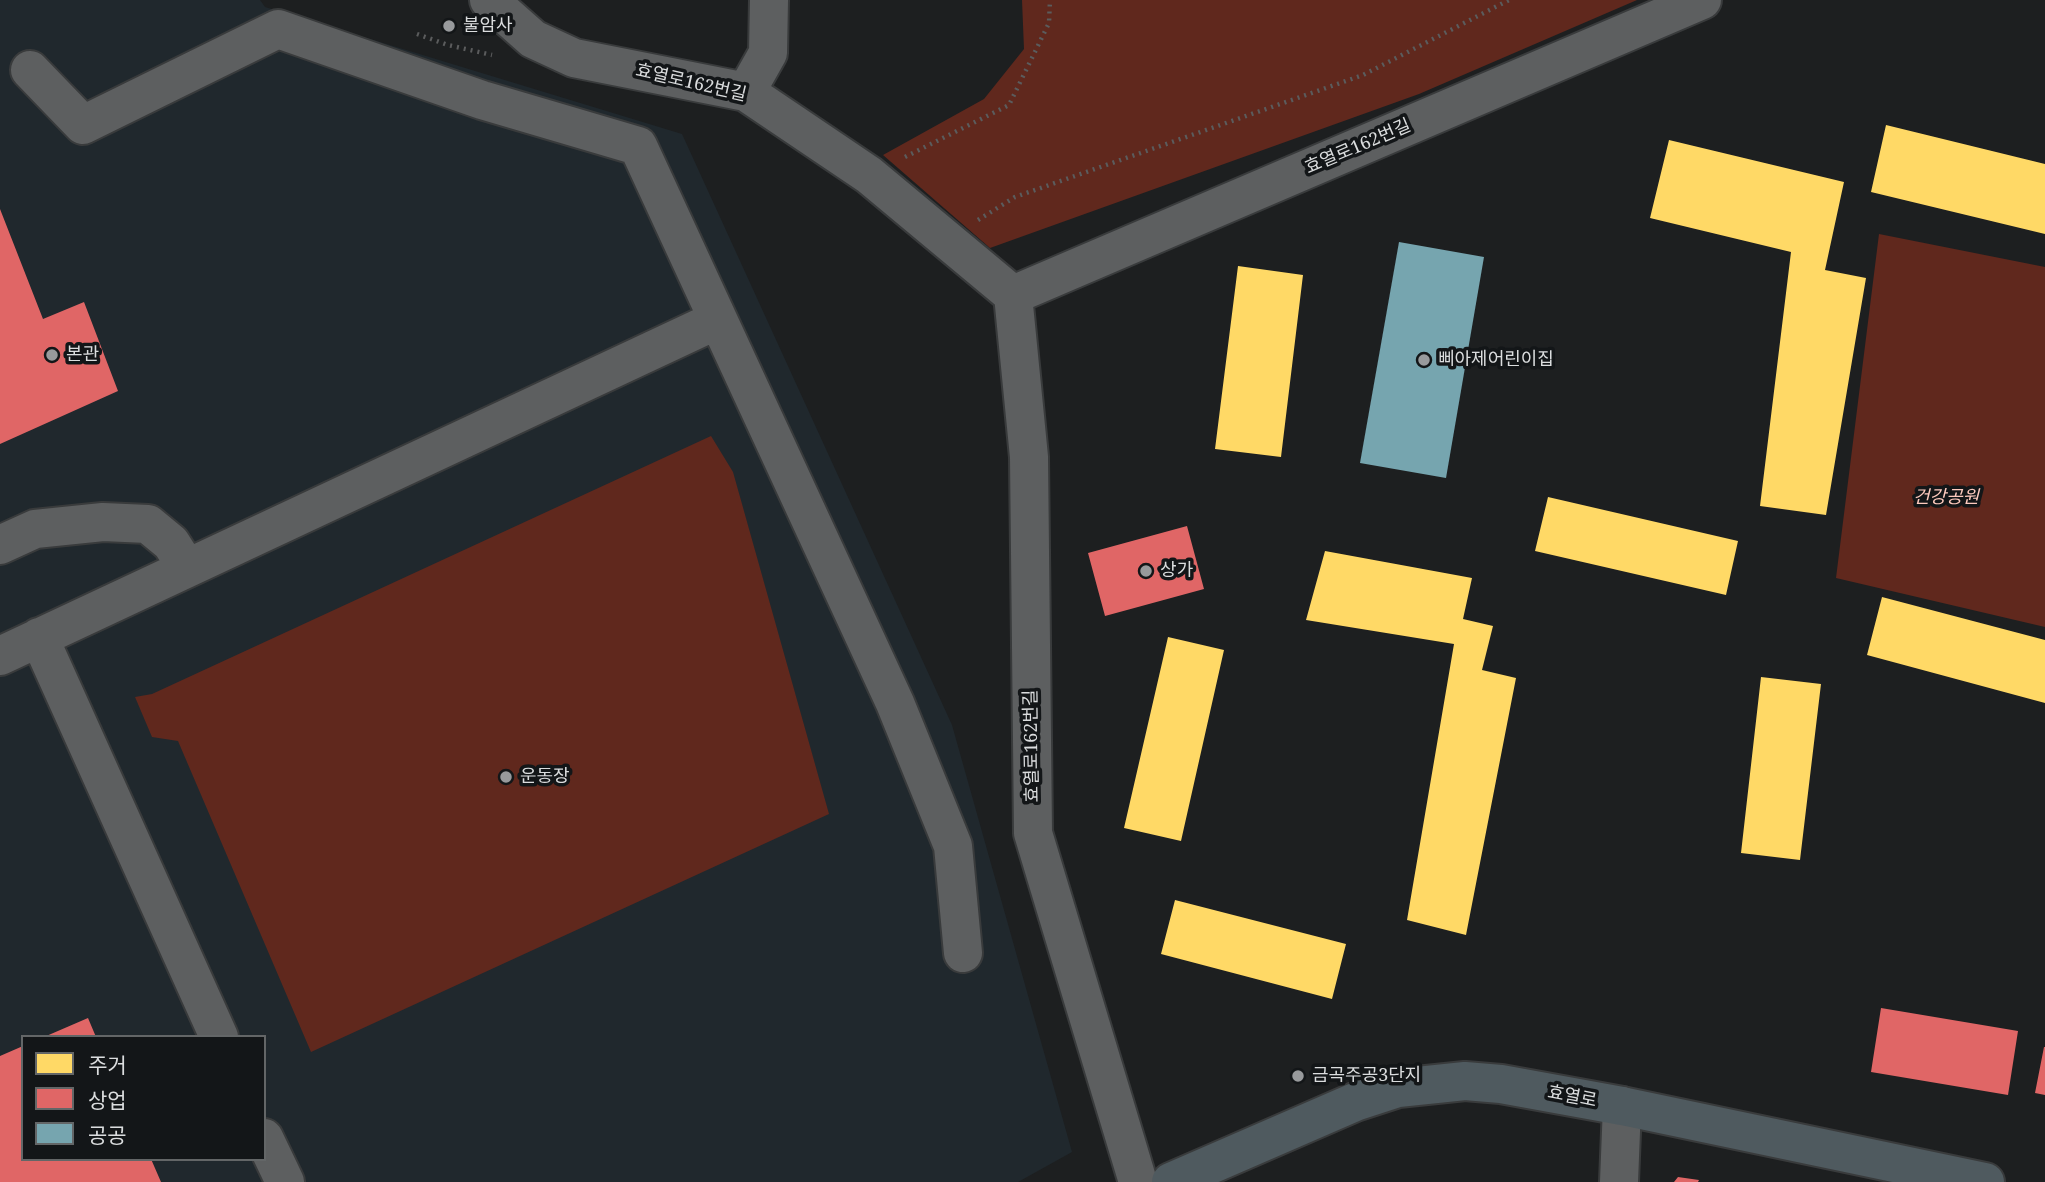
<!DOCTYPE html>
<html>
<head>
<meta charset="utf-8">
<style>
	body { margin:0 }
	#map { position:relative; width:2045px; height:1182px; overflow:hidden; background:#1d1f20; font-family:"Noto Serif","Noto Sans KR",serif }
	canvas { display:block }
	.legend { position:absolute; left:21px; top:1035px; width:245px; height:126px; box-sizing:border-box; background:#131618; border:2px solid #636667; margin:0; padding:9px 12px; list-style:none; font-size:21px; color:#dbddde }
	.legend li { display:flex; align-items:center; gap:14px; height:35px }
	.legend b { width:35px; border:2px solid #636667 }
</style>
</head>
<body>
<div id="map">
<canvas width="2045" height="1182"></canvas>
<ul class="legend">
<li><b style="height:19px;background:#ffd966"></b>주거</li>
<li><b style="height:19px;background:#e06666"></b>상업</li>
<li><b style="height:19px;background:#76a5af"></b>공공</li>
</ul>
</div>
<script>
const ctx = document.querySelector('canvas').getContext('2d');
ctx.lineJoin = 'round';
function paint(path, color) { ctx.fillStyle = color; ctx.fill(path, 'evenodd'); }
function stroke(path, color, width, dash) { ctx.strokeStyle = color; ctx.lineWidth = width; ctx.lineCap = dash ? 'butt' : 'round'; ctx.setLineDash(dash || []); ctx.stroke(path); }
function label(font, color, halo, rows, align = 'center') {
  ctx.font = font + ' "Noto Serif","Noto Sans KR",serif'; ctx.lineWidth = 7; ctx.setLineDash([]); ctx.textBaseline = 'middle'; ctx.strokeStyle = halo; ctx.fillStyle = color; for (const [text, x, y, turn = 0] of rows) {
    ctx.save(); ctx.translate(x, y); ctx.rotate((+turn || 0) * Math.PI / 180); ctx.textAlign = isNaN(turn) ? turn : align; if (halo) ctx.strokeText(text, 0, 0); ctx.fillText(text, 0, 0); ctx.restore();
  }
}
const built = new Path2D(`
	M0,0H260L265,7L682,134L952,725L1072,1152L1018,1182H0ZM23,1037H264V1159H23Z`);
const green = new Path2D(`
	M1022,0H1637L1419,94L990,248L883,155L984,99L1024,49Z
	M1879,234L2045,267V627L1836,578Z
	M711,436L733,472L829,814L311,1052L178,741L152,737L135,697L152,694Z`);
const homes = new Path2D(`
	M1886,125L2045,164V234L1871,192Z
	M1669,140L1844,182L1825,270L1866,278L1826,515L1760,506L1791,252L1650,218Z
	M1238,266L1303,275L1281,457L1215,449Z
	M1548,497L1738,541L1726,595L1535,551Z
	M1325,551L1472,578L1463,619L1493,626L1482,670L1516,678L1466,935L1407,920L1454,644L1306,620Z
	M1882,597L2045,640V703L1867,655Z
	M1168,637L1224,650L1181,841L1124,828Z
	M1761,677L1821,684L1800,860L1741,853Z
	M1175,900L1346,944L1332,999L1161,954Z`);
const shops = new Path2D(`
	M0,209L43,319L84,302L118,391L0,444Z
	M1187,526L1204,589L1105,616L1088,553Z
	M1881,1008L2018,1031L2008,1095L1871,1072Z
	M88,1018L96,1037H44Z
	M23,1046V1159H151L161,1182H0V1056Z
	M2044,1047H2045V1095L2035,1093Z
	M1678,1177L1699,1180L1698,1182H1674Z`);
const public = new Path2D(`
	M1399,242L1484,257L1446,478L1360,463Z`);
const path = new Path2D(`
	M417,34L448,45L492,55
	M905,157L1009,105L1049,23L1050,0
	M978,220L1015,197L1363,75L1509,0`);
const minor = new Path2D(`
	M489,0L533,39L574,58L746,92L869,175L1013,295
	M30,70L83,125L278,29L482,100L638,146L895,703L953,846L963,953
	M746,92L768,53L769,0
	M0,545L35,529L103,522L148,524L171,543L187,568
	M39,637L219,1037
	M0,656L717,320
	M264,1138L285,1182
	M1138,1182L1033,833L1029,457L1013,295L1702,0
	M1619,1182L1622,1106`);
const major = new Path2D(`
	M1171,1182L1355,1102L1398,1088L1465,1081L1501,1084L1622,1106L1985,1182`);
const markers = [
	[449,26,7,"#989a9c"],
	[52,355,7,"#989a9c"],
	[1424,360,7,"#989a9c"],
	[1146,571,7,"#989a9c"],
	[506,777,7,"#989a9c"],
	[1298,1076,7,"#989a9c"]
];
const poiNames = [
	["불암사",463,26],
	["본관",66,355],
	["삐아제어린이집",1438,360],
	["상가",1160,571],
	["운동장",520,777],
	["금곡주공3단지",1312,1076]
];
const streetNames = [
	["효열로162번길",691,83,13],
	["효열로162번길",1358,147,-23],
	["효열로162번길",1032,746,-91],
	["효열로",1572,1097,11]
];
const parkNames = [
	["건강공원",1946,498]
];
paint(built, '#20282d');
paint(green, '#60281d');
paint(homes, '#ffd966');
paint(shops, '#e06666');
paint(public, '#76a5af');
stroke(minor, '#393b3c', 42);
stroke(major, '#393b3c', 42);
stroke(path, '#5b5c5d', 4.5, [2, 5]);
stroke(minor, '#5d5f60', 38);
stroke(major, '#4f5a5f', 38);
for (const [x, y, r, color] of markers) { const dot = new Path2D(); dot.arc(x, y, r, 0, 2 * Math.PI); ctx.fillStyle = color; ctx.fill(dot); stroke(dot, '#131618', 2.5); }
label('18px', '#dbddde', '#131618', poiNames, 'left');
label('18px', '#dbddde', '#131618', streetNames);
label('italic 18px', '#fecabe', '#131618', parkNames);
</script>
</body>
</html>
